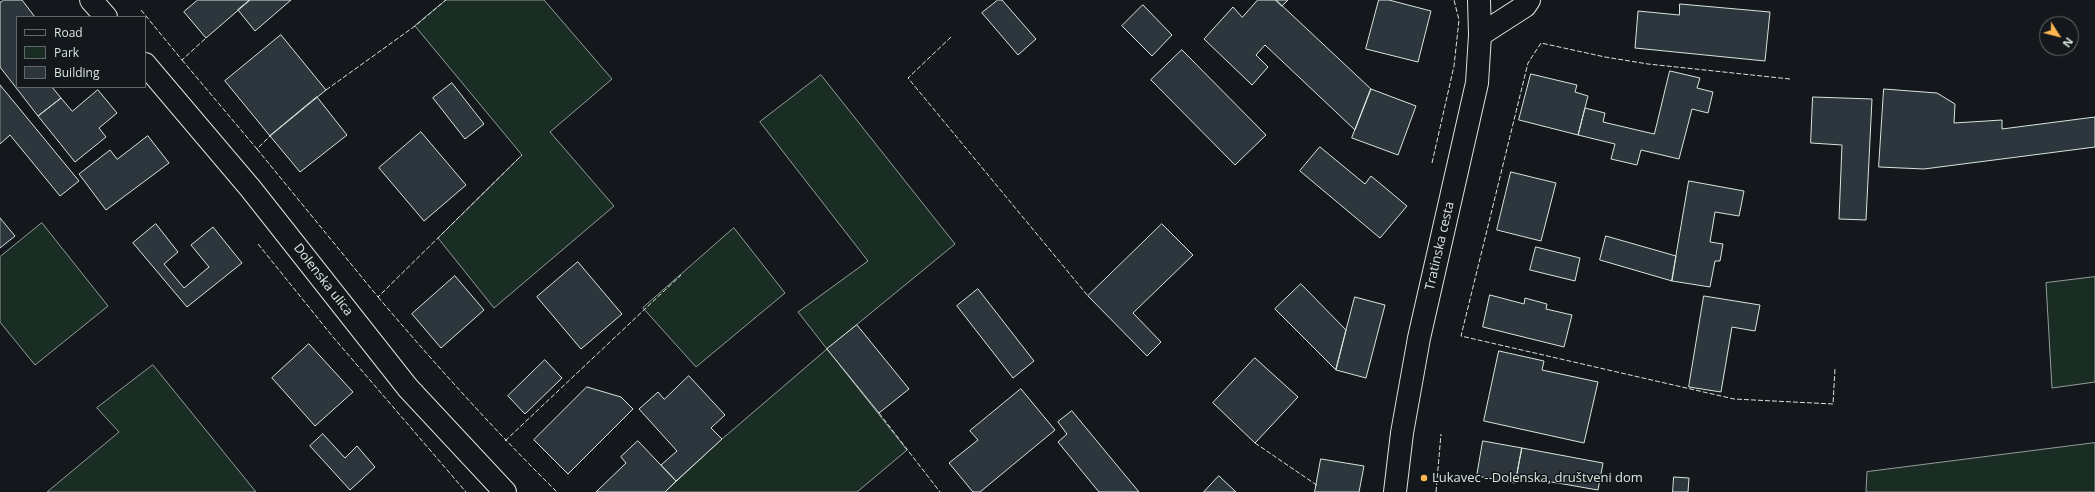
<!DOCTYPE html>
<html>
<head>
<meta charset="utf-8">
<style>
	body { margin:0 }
	#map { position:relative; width:2095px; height:492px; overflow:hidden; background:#14181c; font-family:"Open Sans",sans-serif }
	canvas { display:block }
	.legend { position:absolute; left:16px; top:16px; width:130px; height:72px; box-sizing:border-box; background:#14181c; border:1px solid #626a69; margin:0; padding:5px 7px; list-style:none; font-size:12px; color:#d8e6dc }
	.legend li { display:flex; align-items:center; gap:8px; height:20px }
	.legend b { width:20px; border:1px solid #626a69 }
	.north { position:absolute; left:2039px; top:16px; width:40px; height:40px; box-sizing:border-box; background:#14181c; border:1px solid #626a69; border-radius:50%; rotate:126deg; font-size:11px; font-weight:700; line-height:16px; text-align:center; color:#d8e6dc }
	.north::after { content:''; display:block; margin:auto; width:14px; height:18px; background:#ffb74d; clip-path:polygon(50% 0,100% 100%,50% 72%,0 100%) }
</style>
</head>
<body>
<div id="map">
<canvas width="2095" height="492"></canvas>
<ul class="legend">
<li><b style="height:5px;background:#14181c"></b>Road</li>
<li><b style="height:11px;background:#1a2d24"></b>Park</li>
<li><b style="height:11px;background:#2c363c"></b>Building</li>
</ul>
<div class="north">N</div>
</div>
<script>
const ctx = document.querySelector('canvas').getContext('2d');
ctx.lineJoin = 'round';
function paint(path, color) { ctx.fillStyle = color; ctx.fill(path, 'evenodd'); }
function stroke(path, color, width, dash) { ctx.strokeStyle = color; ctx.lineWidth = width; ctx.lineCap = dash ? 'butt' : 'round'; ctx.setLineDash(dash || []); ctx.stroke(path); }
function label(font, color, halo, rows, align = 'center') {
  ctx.font = font + ' "Open Sans",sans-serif'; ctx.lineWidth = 3; ctx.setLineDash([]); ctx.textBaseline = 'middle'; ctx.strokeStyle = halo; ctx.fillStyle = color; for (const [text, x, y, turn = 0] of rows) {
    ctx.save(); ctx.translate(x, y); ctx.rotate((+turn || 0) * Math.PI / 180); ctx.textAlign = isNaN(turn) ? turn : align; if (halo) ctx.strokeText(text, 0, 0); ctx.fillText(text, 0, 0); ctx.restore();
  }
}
const green = new Path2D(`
	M446,0H544L612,79L550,132L614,206L494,308L438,238L522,155L415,26Z
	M821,75L955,244L827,349L907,450L857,492H665L722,439L827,349L798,312L868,261L760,122Z
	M42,223L108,306L35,365L0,322V257Z
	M734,228L785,293L696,367L643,308Z
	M2095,277V382L2052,388L2046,283Z
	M153,365L256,492H47L119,432L97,408Z
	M2095,443V492H1866L1867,472Z`);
const building = new Path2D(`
	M4,0H22L35,17H17V87H52L61,98L38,116L0,67V3Z
	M198,0H250L206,38L184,12Z
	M250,0H291L255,31L238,10Z
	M998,0H1002L1036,39L1018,55L982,13Z
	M1258,0H1276L1371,89L1355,130L1265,45L1256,55L1268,67L1252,85L1204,39L1233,7L1242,17Z
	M1276,0H1288L1282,6Z
	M1379,0H1389L1431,11L1418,62L1366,49Z
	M1680,4L1770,12L1765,61L1635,48L1638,11L1679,15Z
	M1143,5L1172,35L1152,56L1122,26Z
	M281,35L326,90L270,136L225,81Z
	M1182,50L1266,135L1235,165L1151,80Z
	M1670,71L1700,78L1697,88L1713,92L1708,113L1692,109L1679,159L1641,150L1637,165L1611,159L1615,144L1578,135L1585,108L1605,113L1603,122L1654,134Z
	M1531,74L1577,85L1575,92L1588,96L1578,135L1519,120Z
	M452,83L484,124L465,139L433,98Z
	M0,85L79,181L60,196L10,135L0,144Z
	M1371,89L1416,106L1398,155L1352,138Z
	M1884,89L1937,93L1955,104L1954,123L2002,120V129L2095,117V147L1924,169L1879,167Z
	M98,90L117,113L99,128L106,137L75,162L38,116L61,98L72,111Z
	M317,97L347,135L300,172L270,136Z
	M1813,97L1872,99L1866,220L1839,219L1842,145L1811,143Z
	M421,132L466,185L424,221L379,168Z
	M148,136L169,163L106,210L79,174L110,150L117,159Z
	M1320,147L1365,184L1371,176L1407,206L1380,238L1300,171Z
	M1511,172L1556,183L1541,241L1497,230Z
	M1689,181L1744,191L1739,216L1715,212L1710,242L1723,244L1720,261H1715L1710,287L1672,281Z
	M0,218L15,236L0,248Z
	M156,224L178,252L164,264L184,288L209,267L191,245L213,227L242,263L187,307L133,243Z
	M1162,224L1193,255L1133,313L1161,342L1147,356L1088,296Z
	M1606,236L1676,256L1672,281L1600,260Z
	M1536,247L1580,258L1575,281L1530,270Z
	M578,262L622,314L581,349L537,297Z
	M455,276L484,310L441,348L412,314Z
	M1301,284L1346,330L1336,370L1275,309Z
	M978,289L1034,361L1013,378L957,306Z
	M1490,295L1524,304L1525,298L1547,304L1546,309L1572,315L1564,347L1483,327Z
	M1704,296L1760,305L1755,331L1732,327L1721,392L1689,387Z
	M1355,297L1385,305L1366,378L1336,370Z
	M857,325L909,389L879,413L827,349Z
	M309,344L353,392L315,426L272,378Z
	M1499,351L1544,361L1542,370L1598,382L1584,443L1484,421Z
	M1255,358L1298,397L1255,443L1213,403Z
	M545,360L562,378L525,414L508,396Z
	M689,376L725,415L711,428L722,439L676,481L661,465L677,451L639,409L658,392L664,399Z
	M587,387L621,397L633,409L568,474L534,440Z
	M1021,389L1055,430L980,492H973L949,463L978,440L970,431Z
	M1072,411L1139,492H1099L1058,442L1067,434L1058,422Z
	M323,434L345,458L357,446L375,467L350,490L310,446Z
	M638,441L676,481L665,492H596L626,463L621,457Z
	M1483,441L1522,448L1515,483L1477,476Z
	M1522,448L1603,463L1598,490L1517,476Z
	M1321,459L1364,466L1359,492H1315Z
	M1219,476L1236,492H1204Z
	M1674,477L1689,478L1688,492H1673Z`);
const minor = new Path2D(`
	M91,0L106,17
	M1480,35L1525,6L1529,0
	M145,64L251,189L408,388L505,492`);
const secondary = new Path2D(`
	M1395,492L1402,433L1419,338L1477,83L1480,35L1479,0`);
const fence = new Path2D(`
	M141,10L182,60L206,38
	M951,37L908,78L1088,296
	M182,60L257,149L270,136
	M1790,79L1648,64L1605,57L1541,43L1528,63L1461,336L1734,399L1833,404L1835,369
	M326,90L415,26L446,0
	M257,149L378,297L522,155
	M1432,163L1454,66L1459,20L1454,0
	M258,244L333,337L466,492
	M378,297C435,364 494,430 557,492
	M879,413L940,492
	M505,441L681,275
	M1255,443L1318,486
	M1436,492L1441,434`);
const markers = [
	[1424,478,4,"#ffb74d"]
];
const streetNames = [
	["Tratinska cesta",1440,246,-77],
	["Dolenska ulica",323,280,52]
];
const poiNames = [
	["Lukavec - Dolenska, društveni dom",1432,478]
];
paint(green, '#1a2d24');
stroke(green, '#939e99', 1);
paint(building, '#2c363c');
stroke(building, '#d8e6dc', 1);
stroke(minor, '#d8e6dc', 24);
stroke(secondary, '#d8e6dc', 24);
stroke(minor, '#14181c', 22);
stroke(secondary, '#14181c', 22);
stroke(fence, '#d8e6dc', 1, [5, 2]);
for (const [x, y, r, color] of markers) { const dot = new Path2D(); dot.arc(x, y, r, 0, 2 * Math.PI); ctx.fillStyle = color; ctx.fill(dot); stroke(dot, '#14181c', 1.5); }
label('13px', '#d8e6dc', '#14181c', streetNames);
label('13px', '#d8e6dc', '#14181c', poiNames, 'left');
</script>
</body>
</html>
